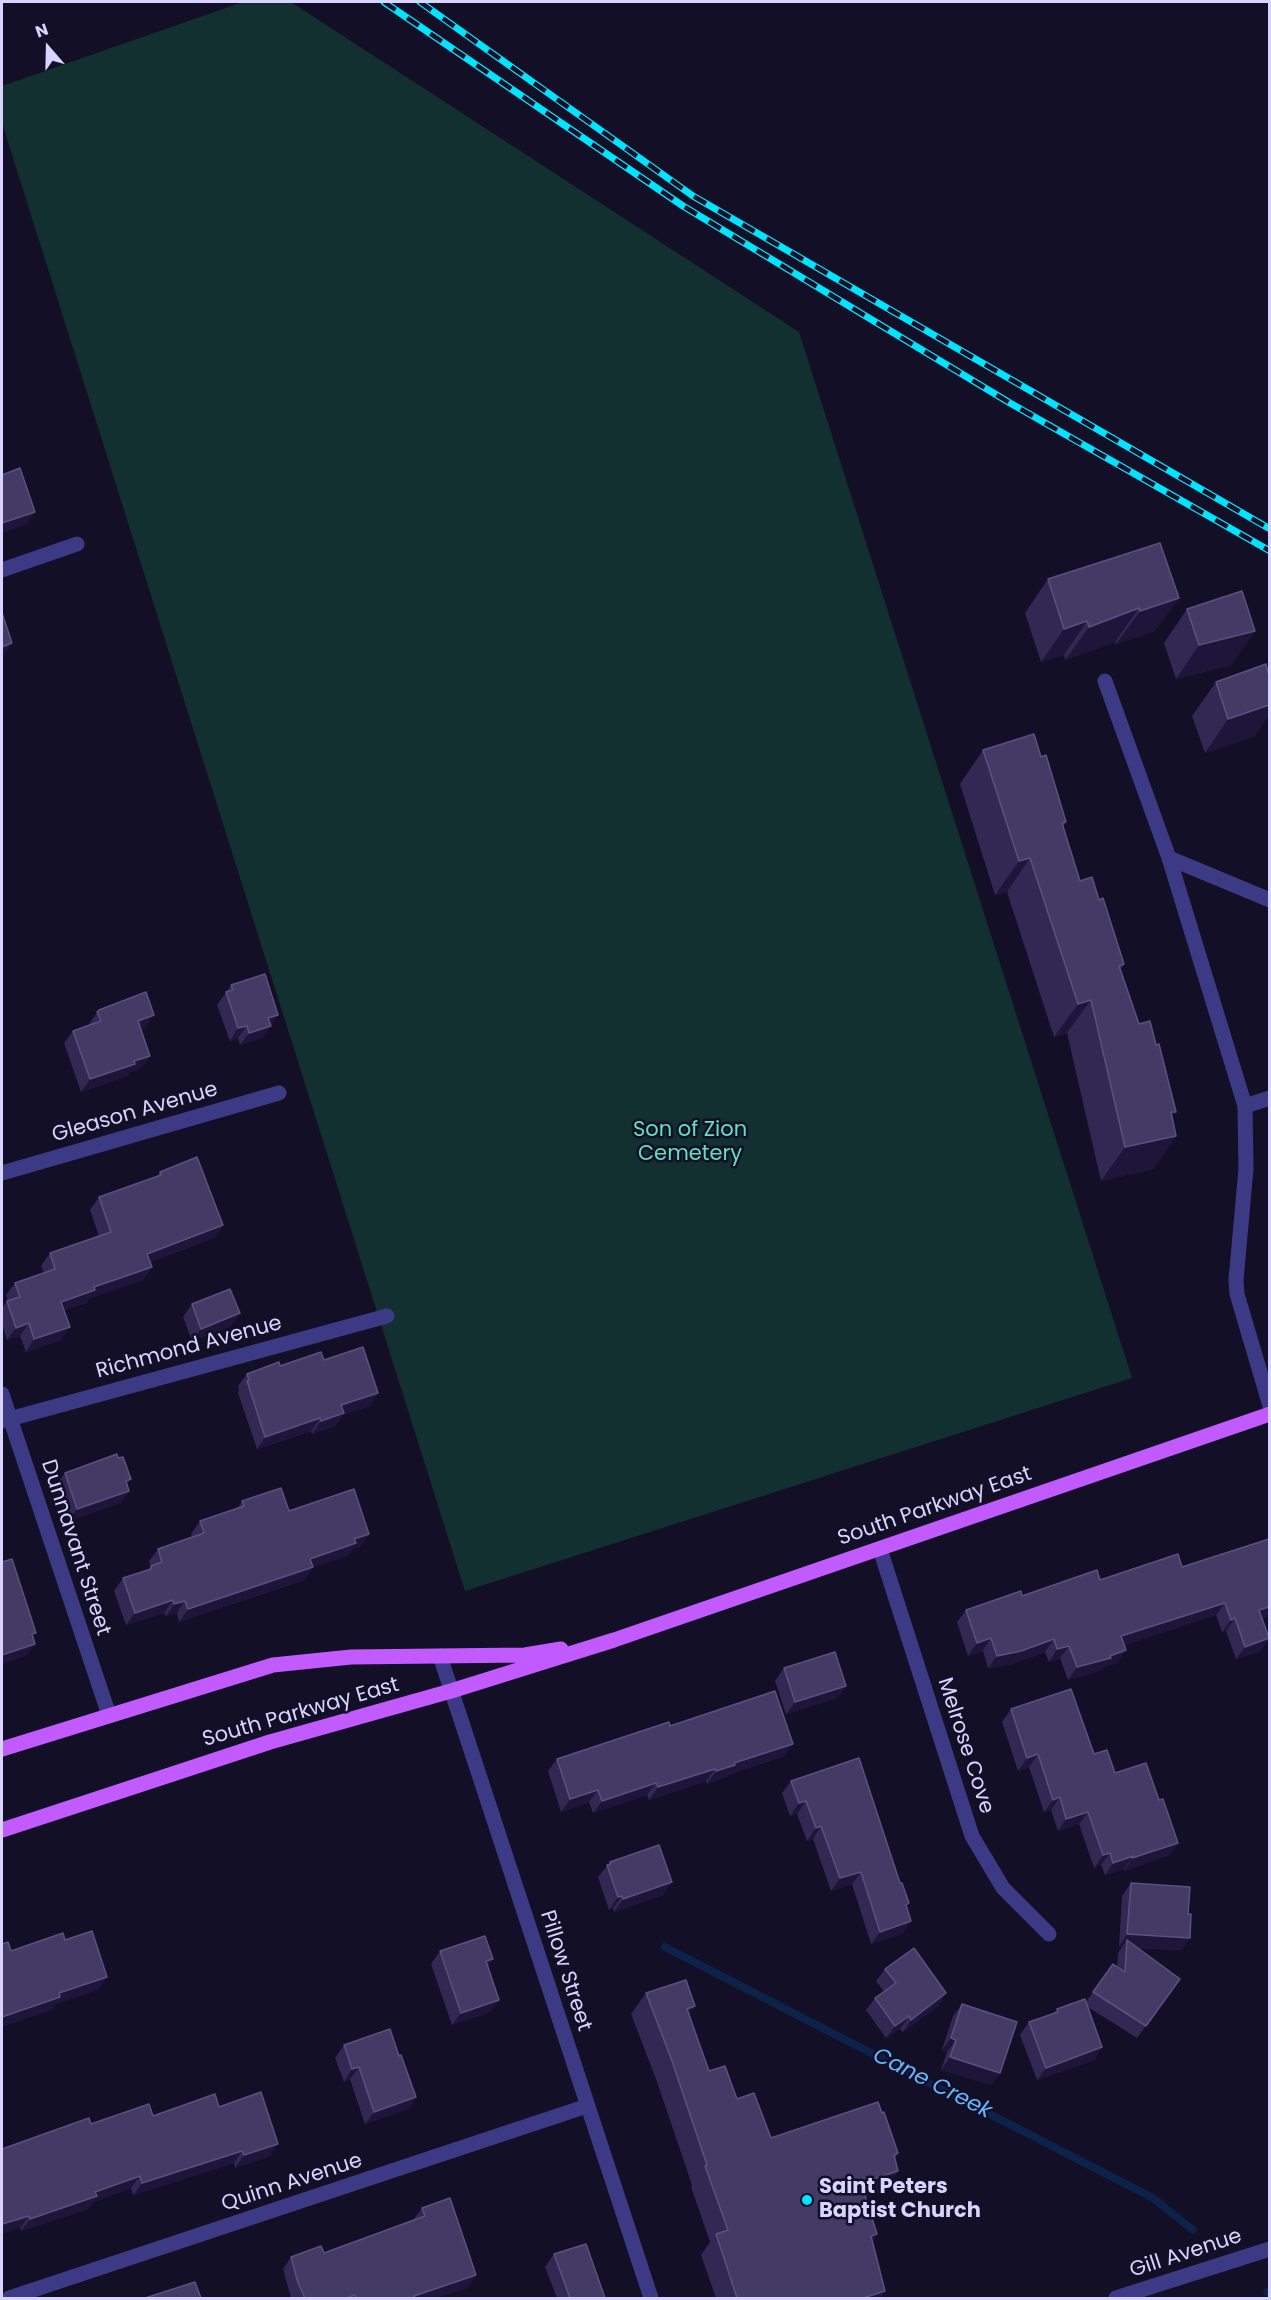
<!DOCTYPE html>
<html>
<head>
<meta charset="utf-8">
<style>
	body { margin:0 }
	#map { position:relative; width:1271px; height:2300px; overflow:hidden; background:#130f26; font-family:Poppins,sans-serif }
	canvas { display:block }
	.frame { position:absolute; inset:0; border:3px solid #d9d4ff; pointer-events:none }
	.north { position:absolute; left:18px; top:18px; width:60px; height:60px; -webkit-text-stroke:4px #130f26; paint-order:stroke; rotate:340deg; font-size:16px; font-weight:700; line-height:24px; text-align:center; color:#d9d4ff }
	.north::after { content:''; display:block; margin:auto; width:21px; height:27px; background:#d9d4ff; clip-path:polygon(50% 0,100% 100%,50% 72%,0 100%) }
</style>
</head>
<body>
<div id="map">
<canvas width="1271" height="2300"></canvas>
<div class="frame"></div>
<div class="north">N</div>
</div>
<script>
const ctx = document.querySelector('canvas').getContext('2d');
ctx.lineJoin = 'round';
function paint(path, color) { ctx.fillStyle = color; ctx.fill(path, 'evenodd'); }
function stroke(path, color, width, dash) { ctx.strokeStyle = color; ctx.lineWidth = width; ctx.lineCap = dash ? 'butt' : 'round'; ctx.setLineDash(dash || []); ctx.stroke(path); }
function label(font, color, halo, rows, align = 'center') {
  ctx.font = font + ' Poppins,sans-serif'; ctx.lineWidth = 5; ctx.setLineDash([]); ctx.textBaseline = 'middle'; ctx.strokeStyle = halo; ctx.fillStyle = color; for (const [text, x, y, turn = 0] of rows) {
    ctx.save(); ctx.translate(x, y); ctx.rotate((+turn || 0) * Math.PI / 180); ctx.textAlign = isNaN(turn) ? turn : align; if (halo) ctx.strokeText(text, 0, 0); ctx.fillText(text, 0, 0); ctx.restore();
  }
}
const green = new Path2D(`
	M243,2H291L799,332L1132,1378L465,1591L2,123V86Z`);
const stream = new Path2D(`
	M665,1947L1153,2198L1193,2230
	M1267,2292L1270,2293`);
const minor = new Path2D(`
	M2,570L77,544
	M1105,681L1169,858L1245,1106L1270,1098
	M1169,858L1270,900
	M1245,1106L1246,1169L1236,1280L1237,1294L1270,1406
	M2,1173L279,1093
	M2,1394L109,1715
	M2,1421L387,1316
	M880,1549L972,1836L1003,1888L1049,1934
	M440,1656L651,2298
	M9,2298L587,2106
	M1116,2298L1270,2249`);
const primary = new Path2D(`
	M2,1749L273,1665L351,1657L525,1655L561,1649
	M2,1830L270,1742L451,1691L614,1640L1270,1414`);
const rail = new Path2D(`
	M384,2L683,206L1010,403L1270,551
	M420,2L693,196L1270,529`);
const wall = new Path2D(`
	M1160,543L1155,631L1116,644L1115,642L1065,660L1064,655L1041,662L1025,613L1048,579Z
	M1187,609L1255,631L1231,665L1176,679L1164,643Z
	M1216,682L1255,736L1205,753L1192,716Z
	M983,750L1041,757L1066,822L1063,827L1080,881L1099,900L1124,964L1121,969L1139,1024L1172,1117L1176,1136L1153,1169L1101,1181L1067,1033L1054,1037L1007,892L995,895L960,784Z
	M231,985L278,1015L262,1038L240,1045L238,1038L230,1041L217,1005Z
	M99,1010L146,1027L141,1029L150,1056L141,1068L130,1072L127,1076L81,1092L64,1043L73,1031L89,1025V1024Z
	M160,1172L223,1225L214,1238L150,1262L152,1267L143,1280L90,1298L86,1303L64,1310L61,1340L26,1352L20,1336L7,1340L2,1324V1308L7,1301H8L6,1295L15,1283L44,1273L41,1266L50,1253L99,1236L90,1210L99,1197L157,1176Z
	M192,1304L240,1313L231,1326L192,1341L183,1317Z
	M324,1360L370,1406L344,1414L335,1426L312,1434L311,1431L257,1449L238,1393L239,1391L238,1386L247,1374L280,1366Z
	M65,1473L127,1485L129,1491L120,1503L68,1521L56,1485Z
	M242,1501L289,1511L361,1546L352,1549L347,1556L313,1567L304,1580L179,1622L177,1613L166,1616L164,1613L126,1625L114,1591L123,1578L148,1570L151,1567L149,1561L158,1549L192,1537L191,1534L200,1521L237,1509Z
	M1182,1567L1269,1616L1262,1619L1269,1638L1260,1651L1236,1659L1226,1631L1222,1632L1216,1615L1124,1645L1117,1663L1104,1667L1102,1670L1068,1680L1060,1658L1049,1662L1045,1652L1012,1664L988,1668L983,1651L968,1656L957,1622L966,1610L1022,1596L1100,1580Z
	M784,1668L846,1686L837,1698L786,1714L775,1681Z
	M1011,1709L1094,1754L1115,1773L1159,1800L1178,1843L1169,1855L1124,1871V1869L1105,1875L1101,1865L1094,1868L1079,1824L1058,1831L1051,1810L1044,1812L1029,1767L1018,1771L1002,1722Z
	M670,1726L793,1744L784,1756L728,1775L726,1777L707,1784L706,1781L649,1800L647,1795L593,1813L589,1802L561,1812L548,1771L557,1759Z
	M791,1781L906,1907L902,1934L871,1944L852,1884L831,1891L813,1839L807,1841L797,1814L790,1816L782,1793Z
	M610,1862L672,1882L663,1895L614,1912L613,1908L609,1910L598,1877Z
	M1131,1883L1188,1914L1190,1938L1181,1950L1137,1948L1180,1979L1137,2038L1088,2007L1102,2047L1094,2060L1037,2080L1020,2035L1029,2022L1053,2014L1057,2009L1086,2002L1113,1964L1117,1967L1118,1953L1122,1947L1119,1946L1122,1896Z
	M440,1951L499,2000L490,2012L452,2025L431,1964Z
	M885,1969L946,1993L938,2006L903,2032L900,2029L886,2038L866,2010L875,1998L884,1992L876,1981Z
	M646,1993L695,2006L689,2014L709,2071L771,2138L882,2113L898,2153L895,2158L898,2171L884,2192L866,2198L877,2234L872,2241L885,2291L880,2298H716L701,2255L710,2242L691,2187L692,2185L656,2079L631,2014Z
	M962,2004L1000,2073L991,2085L941,2070L947,2052L942,2050L953,2016Z
	M344,2045L416,2097L408,2109L365,2124L350,2079L344,2082L335,2058Z
	M219,2107L270,2156L235,2168L234,2163L133,2195L131,2188L93,2202L88,2209L21,2231L20,2228L91,2124Z
	M422,2208L468,2288L435,2298H291L283,2269L291,2257L324,2253L413,2220Z
	M554,2254L605,2298H557L545,2267Z`);
const shadedWall = new Path2D(`
	M35,512L26,525L2,533V523Z
	M1179,598L1155,631L1116,644L1140,611Z
	M1139,608L1115,642L1065,660L1089,627Z
	M1087,621L1064,655L1041,662L1064,629Z
	M1255,631L1231,665L1176,679L1199,645Z
	M12,643L3,656H2V647Z
	M1269,705V715L1255,736L1205,753L1228,719Z
	M1030,858L1007,892L995,895L1019,861Z
	M1091,1000L1067,1033L1054,1037L1078,1004Z
	M154,1015L146,1027L129,1033L138,1021Z
	M278,1015L262,1038L240,1045L249,1033L268,1018Z
	M247,1026L238,1038L230,1041L238,1028Z
	M150,1056L141,1068L130,1072L127,1076L81,1092L90,1079L134,1061Z
	M1171,1112H1176L1156,1140L1176,1136L1153,1169L1101,1181L1125,1147Z
	M223,1225L214,1238L139,1266L147,1254Z
	M152,1267L143,1280L90,1298L86,1303L52,1314L61,1302L94,1287Z
	M240,1313L231,1326L192,1341L201,1329Z
	M29,1323L20,1336L7,1340L16,1328Z
	M70,1327L61,1340L26,1352L34,1339Z
	M378,1393L370,1406L344,1414L335,1426L312,1434L321,1421L341,1405Z
	M320,1418L311,1431L257,1449L265,1437Z
	M129,1491L120,1503L68,1521L77,1509Z
	M369,1534L361,1546L352,1549L347,1556L301,1571L310,1559L354,1539Z
	M313,1567L304,1580L179,1622L188,1609Z
	M173,1600L164,1613L126,1625L135,1613Z
	M185,1601L177,1613L166,1616L174,1604Z
	M1225,1603L1216,1615L1113,1649L1121,1636Z
	M1269,1607V1616L1250,1623L1259,1610Z
	M1235,1618L1226,1631L1222,1632L1231,1620Z
	M991,1638L983,1651L968,1656L977,1643Z
	M1269,1638L1260,1651L1236,1659L1245,1647Z
	M1054,1639L1045,1652L1012,1664L988,1668L997,1656Z
	M35,1644L26,1656L2,1664V1655Z
	M1069,1646L1060,1658L1049,1662L1057,1649Z
	M1126,1650L1117,1663L1104,1667L1102,1670L1068,1680L1077,1667Z
	M846,1686L837,1698L786,1714L795,1702Z
	M793,1744L784,1756L728,1775L726,1777L707,1784L716,1771L734,1763Z
	M1038,1754L1029,1767L1018,1771L1027,1758Z
	M715,1769L706,1781L649,1800L658,1787Z
	M656,1783L647,1795L593,1813L602,1801Z
	M598,1790L589,1802L561,1812L570,1799Z
	M1060,1797L1051,1810L1044,1812L1053,1800Z
	M806,1801L797,1814L790,1816L799,1803Z
	M1088,1812L1079,1824L1058,1831L1066,1819Z
	M821,1826L813,1839L807,1841L816,1828Z
	M1178,1843L1169,1855L1124,1871L1132,1858Z
	M1110,1853L1101,1865L1094,1868L1103,1855Z
	M1133,1856L1124,1869L1105,1875L1113,1863Z
	M861,1872L852,1884L831,1891L840,1878Z
	M672,1882L663,1895L614,1912L623,1899Z
	M622,1896L613,1908L609,1910L618,1897Z
	M911,1921L902,1934L871,1944L880,1932Z
	M1127,1934L1190,1938L1181,1950L1127,1947V1940L1122,1947L1119,1946Z
	M493,1959L485,1971L486,1961Z
	M107,1977L98,1990L56,2004L52,2010L2,2027V2017L59,1993Z
	M946,1993L938,2006L903,2032L911,2020Z
	M499,2000L490,2012L452,2025L461,2013Z
	M695,2006L681,2027L687,2009Z
	M909,2016L900,2029L886,2038L895,2026Z
	M951,2038L956,2040L947,2052L942,2050Z
	M1102,2047L1094,2060L1037,2080L1046,2068Z
	M950,2057L1000,2073L991,2085L941,2070Z
	M359,2067L350,2079L344,2082L352,2069Z
	M416,2097L408,2109L365,2124L374,2112Z
	M278,2144L270,2156L235,2168L244,2155Z
	M242,2151L234,2163L133,2195L142,2183Z
	M898,2171L884,2192L846,2204L861,2183Z
	M140,2176L131,2188L93,2202L88,2209L21,2231L30,2219L95,2192Z
	M29,2216L20,2228L2,2234V2224Z
	M877,2234L863,2254L871,2236Z
	M476,2275L468,2288L435,2298H413L414,2296Z
	M885,2291L880,2298H863Z`);
const building = new Path2D(`
	M20,468L35,512L2,523V475Z
	M1160,543L1179,598L1140,611L1139,608L1089,627L1087,621L1064,629L1048,579Z
	M1242,591L1255,631L1199,645L1187,609Z
	M2,613L12,643L2,647Z
	M1266,664L1269,676V705L1228,719L1216,682Z
	M1034,734L1041,757L1046,755L1066,822L1062,823L1080,881L1092,877L1099,900L1103,898L1124,964L1119,966L1139,1024L1150,1021L1156,1045L1159,1044L1176,1112H1171L1176,1136L1125,1147L1091,1000L1078,1004L1030,858L1019,861L983,750Z
	M265,974L278,1015L268,1018L271,1026L249,1033L247,1026L238,1028L226,992L233,990L231,985Z
	M146,992L154,1015L138,1021L150,1056L134,1061L135,1064L90,1079L73,1031L101,1021L97,1012L99,1010Z
	M197,1157L223,1225L147,1254L152,1267L94,1287L95,1290L61,1302L70,1327L34,1339L29,1323L16,1328L7,1301L20,1297L15,1283L55,1269L50,1253L111,1232L99,1197L161,1175L160,1172Z
	M230,1289L240,1313L201,1329L192,1304Z
	M363,1347L378,1393L341,1405L344,1413L321,1421L320,1418L265,1437L247,1381L249,1380L247,1374L279,1362L280,1366L321,1352L324,1360Z
	M117,1454L118,1458L123,1457L131,1479L126,1481L129,1491L77,1509L65,1473Z
	M281,1488L289,1511L354,1489L369,1534L354,1539L356,1543L310,1559L313,1567L188,1609L185,1601L174,1604L173,1600L135,1613L123,1578L151,1569V1566L162,1562L158,1549L204,1533L200,1521L244,1506L242,1501Z
	M1269,1539V1607L1259,1610L1269,1638L1245,1647L1235,1618L1231,1620L1225,1603L1121,1636L1126,1650L1110,1656L1111,1658L1077,1667L1069,1646L1057,1649L1054,1639L1021,1651L997,1656L991,1638L977,1643L966,1610L1021,1591L1022,1596L1097,1570L1100,1580L1178,1554L1182,1567Z
	M12,1559L36,1633L32,1634L35,1644L2,1655V1562Z
	M835,1652L846,1686L795,1702L784,1668Z
	M1071,1689L1094,1754L1107,1750L1115,1773L1146,1763L1159,1800L1163,1799L1178,1843L1132,1858L1133,1856L1113,1863L1110,1853L1103,1855L1088,1812L1066,1819L1060,1797L1053,1800L1038,1754L1027,1758L1011,1709Z
	M775,1691L793,1744L734,1763L735,1765L716,1771L715,1769L658,1787L656,1783L602,1801L598,1790L570,1799L557,1759L669,1722L670,1726Z
	M859,1758L900,1883H902L909,1903L906,1905L911,1921L880,1932L861,1872L840,1878L821,1826L816,1828L806,1801L799,1803L791,1781Z
	M659,1845L672,1882L623,1899L622,1896L618,1897L607,1865L611,1864L610,1862Z
	M1131,1883L1190,1887L1188,1914H1191L1190,1938L1127,1934Z
	M92,1931L107,1977L59,1993L60,1997L2,2017V1944L8,1942L11,1951L63,1933L65,1940Z
	M485,1936L493,1959L486,1961L499,2000L461,2013L440,1951Z
	M1127,1940L1180,1979L1146,2026L1093,1992L1113,1964L1125,1972Z
	M914,1948L946,1993L911,2020L909,2016L895,2026L875,1998L896,1983L885,1969Z
	M686,1980L695,2006L687,2009L709,2071L725,2066L737,2099L754,2093L771,2138L878,2102L882,2113L884,2112L898,2153L894,2155L898,2171L861,2183L877,2234L871,2236L885,2291L863,2298H737L716,2234L728,2230L705,2166L707,2165L671,2058L646,1993Z
	M1085,1999L1102,2047L1046,2068L1029,2022L1058,2012L1057,2009Z
	M962,2004L1017,2022L1000,2073L950,2057L956,2040L951,2038Z
	M390,2029L399,2056L401,2055L416,2097L374,2112L359,2067L352,2069L344,2045Z
	M261,2092L278,2144L244,2155L242,2151L142,2183L140,2176L95,2192L97,2196L30,2219L29,2216L2,2224V2149L89,2118L91,2124L149,2104L153,2116L215,2094L219,2107Z
	M450,2198L476,2275L414,2296L415,2298H356L355,2295L346,2298H305L298,2283L291,2257L321,2246L324,2253L425,2216L422,2208Z
	M586,2244L605,2298H570L554,2254Z
	M195,2282L201,2298H145Z`);
const markers = [
	[807,2200,6,"#00e5ff"]
];
const streetNames = [
	["Gleason Avenue",135,1113,-16],
	["Richmond Avenue",189,1348,-15],
	["South Parkway East",935,1507,-19],
	["Dunnavant Street",75,1548,72],
	["South Parkway East",301,1713,-16],
	["Melrose Cove",965,1746,72],
	["Pillow Street",565,1971,72],
	["Quinn Avenue",292,2183,-18],
	["Gill Avenue",1186,2254,-18]
];
const parkNames = [
	["Son of Zion",690,1131],
	["Cemetery",690,1155]
];
const poiNames = [
	["Saint Peters",819,2188],
	["Baptist Church",819,2212]
];
const waterNames = [
	["Cane Creek",932,2084,27]
];
paint(green, '#12302f');
stroke(stream, '#0c2248', 8);
stroke(minor, '#3d3a85', 15);
stroke(primary, '#c25bff', 15);
stroke(rail, '#00e5ff', 7);
stroke(rail, '#130f26', 4.5, [14]);
paint(wall, '#312854');
paint(shadedWall, '#1d163a');
paint(building, '#433a66');
stroke(building, '#5a527e', 1.5);
for (const [x, y, r, color] of markers) { const dot = new Path2D(); dot.arc(x, y, r, 0, 2 * Math.PI); ctx.fillStyle = color; ctx.fill(dot); stroke(dot, '#130f26', 2); }
label('21px', '#d9d4ff', '#130f26', streetNames);
label('21px', '#5fe0c0', '#130f26', parkNames);
label('bold 21px', '#d9d4ff', '#130f26', poiNames, 'left');
label('italic 22px', '#62b6ff', '#130f26', waterNames);
</script>
</body>
</html>
